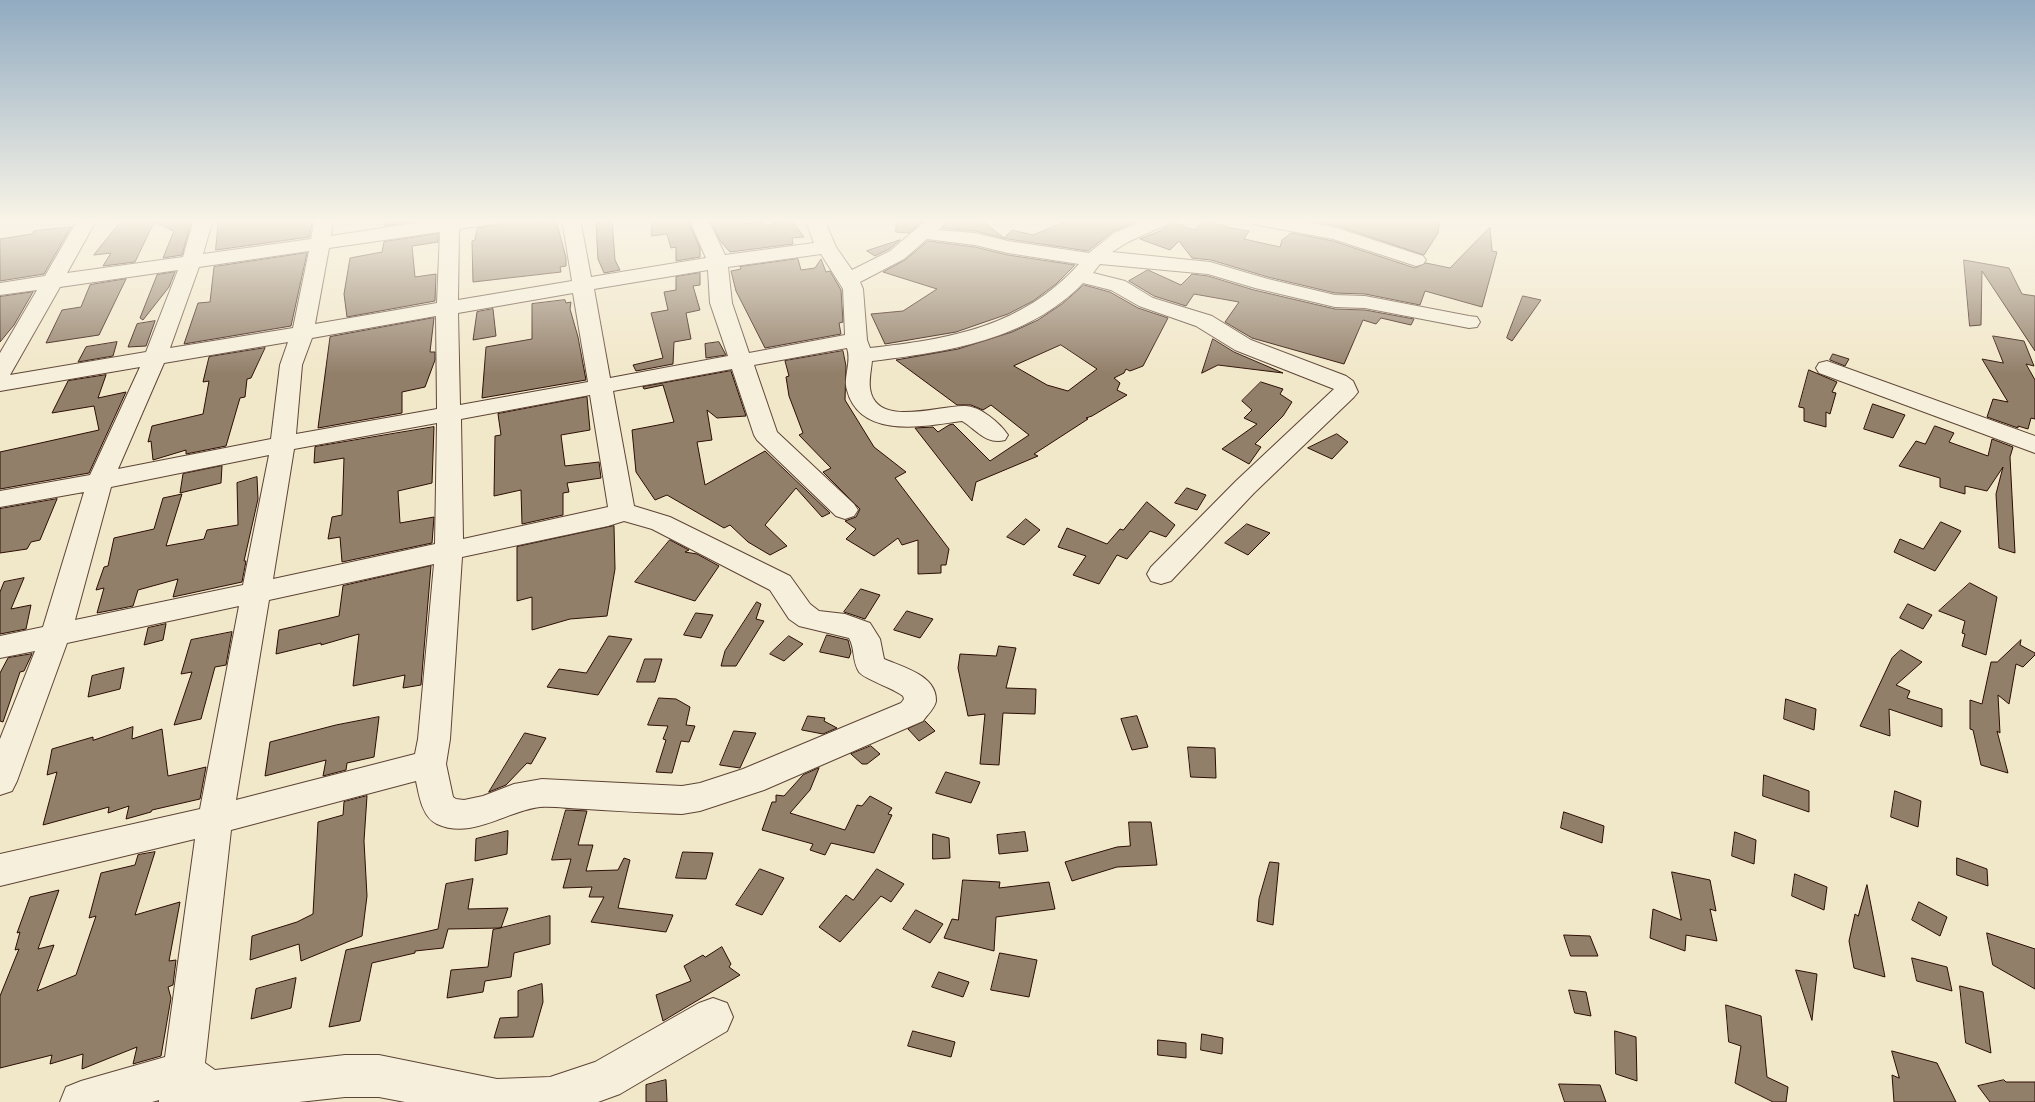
<!DOCTYPE html>
<html>
<head>
<meta charset="utf-8">
<style>
	body { margin:0 }
	canvas { display:block; background:#f1e7c9 }
</style>
</head>
<body>
<canvas width="2035" height="1102"></canvas>
<script>
const ctx = document.querySelector('canvas').getContext('2d');
ctx.lineJoin = 'round';
function paint(path, color) { ctx.fillStyle = color; ctx.fill(path, 'evenodd'); }
function stroke(path, color, width, dash) { ctx.strokeStyle = color; ctx.lineWidth = width; ctx.lineCap = dash ? 'butt' : 'round'; ctx.setLineDash(dash || []); ctx.stroke(path); }
const building = new Path2D(`
	M123,219H192L182,255L163,258L174,231L154,222L135,262L103,266L111,253L94,255Z
	M219,219H313L309,237L216,250Z
	M384,219H427L385,226Z
	M513,219H537V223L556,220L566,258V266L560,267L561,272L473,282L472,241L475,240L477,228L499,225L502,221Z
	M652,219H687L700,248V257L676,261V247L671,248L667,234L652,236Z
	M710,219H744L746,224L763,221L766,225L791,220L804,237L792,238L793,244L730,252L721,242Z
	M897,219H925L909,233L896,232Z
	M950,219H980L1004,238L1012,230L1033,235L1071,219H1142L1113,231L1088,251L1008,239L975,231L943,228Z
	M1427,219L1440,221L1438,233L1424,255L1338,226L1305,220Z
	M612,220L615,260L620,270L604,273L598,259L596,223Z
	M1205,220L1230,228L1249,231L1244,239L1280,247L1282,240L1291,233L1333,241L1415,268L1426,263L1450,268L1490,227L1492,251L1497,252L1482,307L1425,291L1420,305L1365,294L1335,293L1268,277L1211,260L1192,258L1179,241L1170,250L1140,239L1162,230L1173,222L1194,230Z
	M71,227L44,274L0,281V239L32,234L34,231Z
	M438,234V242L412,246L415,277L436,274L435,301L347,317L344,294L350,258L382,252L384,242Z
	M900,240L889,249L875,256L867,251Z
	M928,241L975,247L1008,255L1075,265L1056,284L1033,301L1008,314L956,332L885,344L871,314L903,311L937,289L883,272L905,260Z
	M307,253L291,326L184,344L198,303L210,302L214,267Z
	M798,259L801,270L815,268L821,259L826,272L830,271L841,290L843,322L839,323L841,334L765,348L736,291L731,271L741,269L740,267Z
	M1964,260L2009,268L2022,294L2035,296V351L1982,271L1981,325L1970,326Z
	M1148,270L1181,285L1192,274L1208,276L1254,290L1335,309L1365,310L1414,319L1411,325L1381,318L1376,324L1363,320L1344,364L1252,338L1225,322L1239,302L1194,294L1186,306L1154,296L1129,281Z
	M175,272L169,287L143,320L140,318L157,275Z
	M700,273V285L693,286L700,310L686,313L691,339L674,342L673,364L636,371L633,365L663,358L651,313L668,310L664,292L676,290V277Z
	M126,279L99,335L46,343L62,310L81,307L90,285Z
	M1084,285L1110,292L1138,308L1168,318L1143,366L1130,371L1126,369L1124,373L1114,378L1120,383L1117,390L1127,395L1092,416L1086,418L1088,419L1034,454L1038,456L976,482L972,501L915,428L933,427L938,432L949,425L953,424L990,461L1029,435L991,405L983,410L971,405H957L896,360L958,349L1012,332L1038,320L1062,304ZM1061,345L1097,369L1068,391L1047,385L1014,366Z
	M33,292L14,325L0,342V297Z
	M1523,296L1541,300L1512,341L1507,338Z
	M565,300L566,303L571,302L570,309L578,337L586,380L482,398L486,347L532,339V304Z
	M493,309L496,336L473,340L477,312Z
	M434,318L430,352H435V360L425,387L402,392V413L318,428L330,337Z
	M155,321L146,346L128,347L137,324Z
	M1993,336L2024,341L2034,366L2026,364L2035,380V419L2031,418L2028,429L2018,426V428L1987,417L1993,399L2008,402L1982,359L2003,363Z
	M1213,339L1234,352L1283,373L1218,365L1202,373Z
	M117,342L113,356L78,362L86,347Z
	M719,342L726,355L706,358L705,344Z
	M265,348L251,378L247,379L245,397L240,398L226,446L186,454V450L153,460L151,441L148,442L152,426L203,414L209,381L203,382L209,357Z
	M843,351L846,366L845,400L874,447L906,472L895,478L949,549L946,565H941V573L918,574V540L902,545L898,538L874,556L846,539L856,529L845,521L856,517L860,509L823,472L831,468L799,435L803,433L789,396L786,377L789,376L785,361Z
	M1833,354L1849,359L1845,366L1830,360Z
	M1809,370L1837,382L1832,392L1836,393L1830,414L1826,412V427L1804,421V408L1799,407Z
	M731,371L746,416L717,418L707,410L712,440L697,442L705,485L765,451L830,513L822,517L796,488L765,525L787,546L770,555L748,542L730,525L724,528L667,495L655,500L636,472L632,430L674,422L663,385L644,389L643,387Z
	M106,375L98,398L126,392L89,473L0,489V452L99,430L94,406L52,413L68,381Z
	M1261,382L1283,389L1280,394L1292,402L1283,416L1255,444L1261,447L1249,464L1222,449L1257,424L1244,418L1252,410L1242,401Z
	M587,397L590,430L561,435L565,466L599,462L601,478L567,483L569,492L563,493V515L522,524L521,490L494,496L495,436L501,435L498,414Z
	M1873,404L1905,415L1893,438L1864,429Z
	M1935,426L1954,433L1949,442L1988,456L1992,439L2013,447L2010,457L2015,553L1999,548L1996,494L2003,467L1987,491L1965,486V494L1940,487V478L1899,466L1916,441L1925,444Z
	M434,427L432,483L398,491L400,523L434,517L432,543L342,562L340,537L328,539L332,517L342,515L344,458L314,463L315,447Z
	M1337,434L1348,442L1332,459L1308,448Z
	M222,466L221,483L180,493L183,474Z
	M257,477L258,499L244,561H246L242,582L173,597L178,579L138,590L133,606L97,613L104,588L96,590L104,567L108,566L114,538L154,529L163,498L182,494L166,546L204,539L207,530L238,525L237,483Z
	M1187,488L1206,495L1197,510L1175,503Z
	M57,499L40,540L31,542L27,549L0,553V509Z
	M1147,502L1175,525L1166,537L1150,531L1127,559L1117,555L1099,584L1073,575L1086,556L1058,547L1067,528L1107,544L1120,529L1123,530Z
	M1026,519L1040,530L1024,545L1007,537Z
	M1941,522L1961,531L1935,571L1894,552L1900,539L1923,549Z
	M1247,524L1270,533L1248,555L1225,543Z
	M614,526L615,569L607,616L570,619L532,630V597L517,601V547Z
	M670,540L689,550L685,552L697,554L719,566L695,601L635,582Z
	M431,566L421,685L403,688L405,675L353,686L359,634L321,645V643L276,654L279,630L339,616L343,586Z
	M24,578L11,609L31,605L26,629L0,634V592L4,582Z
	M1970,583L1997,597L1986,655L1962,646L1965,634L1962,633L1965,621L1939,611Z
	M861,589L880,595L865,619L844,612Z
	M757,602L761,604L756,619L764,621L736,666H721L725,651Z
	M1908,604L1932,615L1923,629L1900,618Z
	M907,611L933,619L920,638L894,630Z
	M696,613L713,615L701,638L684,635Z
	M166,624L163,640L144,645L148,628Z
	M232,632L226,665L215,667L201,719L174,725L192,672L181,674L191,640Z
	M827,635L848,640L851,652L849,658L820,652Z
	M609,636L632,639L598,695L547,687L559,669L586,673Z
	M789,636L803,644L784,661L770,654Z
	M2021,640L2020,645L2035,653V655L2023,667L2016,664L2009,704L1998,695L2000,733L1997,731L2008,773L1981,765L1973,730L1970,729V700L1982,704L1991,662H1997Z
	M999,646L1016,648L1006,688L1036,689L1035,714L1003,713L999,765L980,764L985,714L968,716L958,668L960,654L996,656Z
	M1901,650L1922,662L1896,685L1910,691L1907,698L1942,709V727L1889,709L1890,736L1860,726L1892,658Z
	M32,654L24,671L20,672L3,722L0,721V673L8,658Z
	M645,659H662L655,682H637Z
	M124,668L120,689L88,697L92,676Z
	M659,698L676,699L690,707L686,725L695,726L689,742L681,741L672,773L656,772L666,740L663,739L668,726L648,725Z
	M1786,699L1816,709L1814,730L1784,719Z
	M808,716L825,718L824,721L837,728L823,734L802,730Z
	M1137,716L1148,747L1132,750L1121,719Z
	M379,717L374,757L347,763L346,770L323,776L326,760L265,776L270,742L336,725Z
	M925,721L935,731L919,741L908,729Z
	M133,727L132,739L162,729L168,776L206,767L200,799L152,810L151,812L126,819L129,806L108,813L109,807L43,825L57,772L47,775L52,749L93,737V740Z
	M734,731L756,733L740,768L720,765Z
	M525,733L546,738L531,764L527,763L506,785L489,792Z
	M871,746L880,754L867,764H862L851,754Z
	M1188,747L1215,748L1216,778L1191,777Z
	M819,768L810,790L790,813L845,830L857,805L862,806L870,796L892,808L888,814L892,815L874,853L831,843L825,855L810,850L813,844L762,830L772,802H776V795L784,796L803,775Z
	M946,772L980,782L971,803L936,793Z
	M1764,775L1809,791V812L1763,796Z
	M1895,791L1921,801L1918,827L1891,817Z
	M367,796L364,841L367,896L362,936L301,961L299,944L250,960L252,936L297,922L313,914L318,822L343,815L344,802Z
	M566,810L587,811L578,845H593L586,871L618,870L624,858L630,860L618,908L673,915L666,932L591,922L604,897H589L592,887L563,888L571,859L552,860Z
	M1564,812L1604,826L1602,843L1561,828Z
	M1129,822H1151L1157,865L1117,867L1072,881L1065,862L1117,847L1130,846Z
	M508,831L507,854L475,861L476,839Z
	M1025,832L1028,851L999,854L997,835Z
	M1735,832L1756,840L1754,864L1732,856Z
	M933,834L949,838L950,858L933,859Z
	M155,852L135,915L180,902L169,961L176,960L173,985L168,987L171,998L161,1056L133,1064L137,1047L82,1069L83,1054L50,1064L52,1055L0,1068V996L19,949L15,950L20,932L17,933L30,897L59,890L38,949L54,945L37,991L76,975L96,916L89,918L101,873L135,865L138,855Z
	M683,852L713,853L706,879L676,878Z
	M1957,858L1987,869L1988,886L1957,875Z
	M1270,862L1279,863L1273,925L1257,921L1259,899Z
	M760,869L784,878L762,915L736,905Z
	M877,869L904,884L891,902L881,896L840,942L819,927L846,895L853,900Z
	M1672,872L1710,880L1716,911L1710,909L1717,941L1686,935L1685,951L1650,938L1653,909L1681,920Z
	M1795,874L1827,887L1824,910L1792,896Z
	M473,879L468,909L508,908L501,928L448,929L443,948L415,951V953L372,963L360,1021L329,1027L346,950L438,929L446,884Z
	M963,880L1000,882L999,888L1049,882L1055,909L996,917L994,951L944,938L952,919L958,920Z
	M1867,885L1885,977L1854,968L1849,941L1855,914L1858,916Z
	M1919,902L1947,917L1940,936L1912,920Z
	M916,910L943,924L930,943L903,929Z
	M550,916V944L514,953L511,977L485,981L483,992L447,998L451,970L488,967L493,930Z
	M1987,933L2035,949V989L1993,965Z
	M1564,935L1590,936L1598,956H1571Z
	M722,947L731,964L729,967L740,975L663,1021L656,995L691,981L684,966L703,955L705,957Z
	M1000,953L1037,960L1029,997L991,990Z
	M1912,958L1947,967L1952,991L1917,981Z
	M1796,970L1817,974L1812,1020Z
	M939,972L969,982L963,997L932,987Z
	M296,978L291,1008L251,1019L256,989Z
	M542,984L543,1002L533,1037L494,1038L500,1018L518,1017V991Z
	M1960,986L1983,992L1991,1053L1966,1043Z
	M1569,990L1586,992L1591,1016L1575,1013Z
	M1726,1005L1761,1016L1767,1077L1788,1087L1786,1102H1773L1735,1083L1741,1046L1729,1042Z
	M913,1031L955,1042L951,1057L908,1046Z
	M1615,1031L1636,1037L1637,1081L1616,1074Z
	M1202,1034L1223,1038L1222,1054L1201,1050Z
	M1158,1040L1186,1043V1058L1158,1055Z
	M1892,1051L1937,1063L1956,1102H1894L1892,1075L1899,1078Z
	M666,1080L667,1102H646V1085Z
	M2004,1080L2006,1082H2035V1102H1990L1978,1086Z
	M1559,1084L1600,1085L1606,1102H1565Z`);
const minor = new Path2D(`
	M78,219H97L67,273L183,257L194,219H213L203,254L311,239L315,219H333L331,236L441,219H501L499,223L459,229L458,300L572,281L562,219H580L591,277L706,258L689,219H708L725,255L814,243L805,219H824L836,247L852,270L890,251L928,219H948L939,230L975,233L1008,241L1089,253L1114,233L1147,219H1172L1170,223L1128,242L1112,252L1210,262L1268,279L1335,295L1365,296L1469,316L1477,317L1480,322L1477,327L1469,328L1365,308L1335,307L1255,288L1208,274L1100,264L1093,273L1125,281L1153,298L1212,316L1251,340L1346,376L1353,381L1358,392L1354,397L1254,493L1171,581L1161,584L1151,581L1147,574L1151,567L1236,481L1334,389L1235,350L1196,326L1139,306L1111,290L1083,283C1028,340 947,352 872,361C871,370 869,380 870,388C875,429 940,405 965,406C980,406 1000,423 1008,435L1005,440C986,445 977,430 962,421C925,426 860,440 847,390C843,377 852,362 847,348L754,365L777,432L854,504L858,510L854,516L845,519L836,516L757,440L754,435L732,369L613,391L634,506L670,517L790,576L810,604L819,611L845,614L870,623L880,639L884,659C902,667 937,675 936,701C935,708 927,715 923,721L764,790L700,811L682,814C650,813 618,811 586,809C571,809 555,806 540,807C506,811 472,840 437,824C422,817 419,795 416,781L231,830L205,1063L215,1070L345,1055H379L497,1079L550,1077L595,1062L699,1003L713,998L727,1003L733,1017L727,1031L620,1094L598,1102H405L379,1097H345L299,1102H159V1100L152,1102H60L66,1087L81,1081L165,1057L195,839L0,886V854L200,809L239,606L67,643L17,781L12,791L0,795V739L35,651L0,658V636L43,627L84,492L0,507V491L90,475L140,367L0,391V353L37,290L0,295V283L45,276ZM440,232L437,303L315,324L329,248ZM927,239L975,245L1008,253L1079,264C1022,327 950,339 870,348L867,340L863,289L860,282L904,259ZM309,251L293,328L170,348L199,267ZM821,254L843,289L845,335L749,353L732,303L728,267ZM178,270L146,352L10,375L60,287ZM708,270L710,303L728,356L610,378L594,289ZM573,293L588,382L460,405L458,313ZM436,316L437,409L296,434L302,365L312,338ZM288,342L280,365L271,439L118,469L164,363ZM590,395L608,507L463,539L461,419ZM437,423L435,544L273,579L294,449ZM269,455L243,585L75,620L111,487ZM624,521L652,529L770,590L789,619L799,626L849,638C855,648 852,661 859,672C864,679 893,688 903,696L904,699L901,703L743,769L700,783L682,786L542,779L514,784L483,796L464,800L456,799L453,797L446,764L450,739L462,557L608,526ZM434,564L418,739L415,754L236,800L269,600Z
	M1249,219H1290L1337,228L1423,256L1426,260L1423,264L1416,266L1333,239L1258,225L1251,223Z
	M1827,361L2035,436V453L1819,373L1816,368L1819,363Z`);
paint(building, '#927f6a');
stroke(building, '#2c0e04', 1);
stroke(minor, '#5d4435', 2);
paint(minor, '#f6efdc');
const sky = ctx.createLinearGradient(0, 0, 0, 374);
sky.addColorStop(0, '#91abc1');
sky.addColorStop(0.59, '#f9f4e7');
sky.addColorStop(1, '#f9f4e700');
ctx.fillStyle = sky;
ctx.fillRect(0, 0, 2035, 374);
</script>
</body>
</html>
